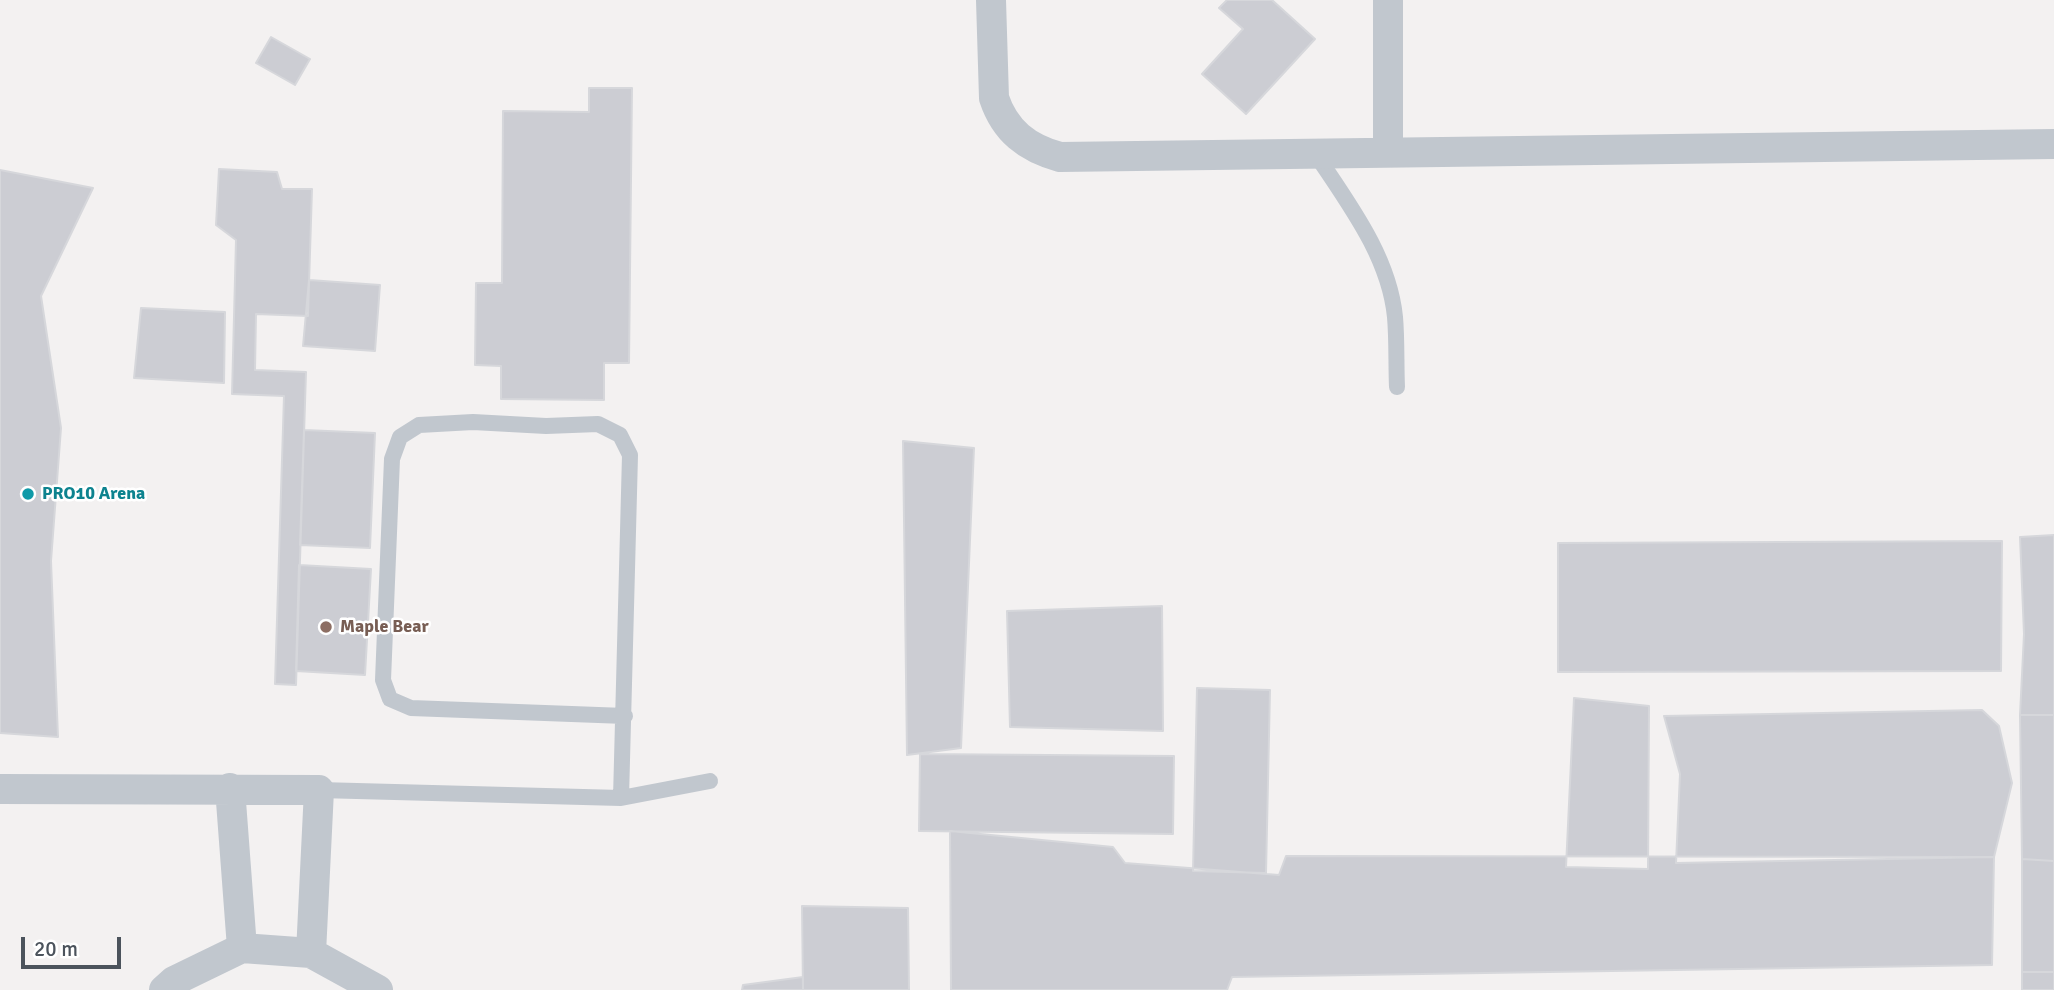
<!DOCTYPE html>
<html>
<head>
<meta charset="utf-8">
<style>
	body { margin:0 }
	#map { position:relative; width:2054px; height:990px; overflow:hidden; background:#f3f1f1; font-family:Signika,sans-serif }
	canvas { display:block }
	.scale { position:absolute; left:21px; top:937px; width:100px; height:32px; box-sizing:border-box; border:4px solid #4b535c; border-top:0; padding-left:9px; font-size:21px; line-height:24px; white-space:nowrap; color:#4b535c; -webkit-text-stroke:5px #fff; paint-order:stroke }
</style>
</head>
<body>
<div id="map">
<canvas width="2054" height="990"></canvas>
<div class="scale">20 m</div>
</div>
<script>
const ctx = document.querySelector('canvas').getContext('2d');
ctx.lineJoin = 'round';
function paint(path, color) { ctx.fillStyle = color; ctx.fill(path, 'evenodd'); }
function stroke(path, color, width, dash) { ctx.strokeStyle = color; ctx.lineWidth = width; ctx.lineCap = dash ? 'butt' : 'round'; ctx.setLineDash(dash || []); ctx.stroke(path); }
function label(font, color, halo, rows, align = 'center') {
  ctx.font = font + ' Signika,sans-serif'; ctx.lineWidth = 5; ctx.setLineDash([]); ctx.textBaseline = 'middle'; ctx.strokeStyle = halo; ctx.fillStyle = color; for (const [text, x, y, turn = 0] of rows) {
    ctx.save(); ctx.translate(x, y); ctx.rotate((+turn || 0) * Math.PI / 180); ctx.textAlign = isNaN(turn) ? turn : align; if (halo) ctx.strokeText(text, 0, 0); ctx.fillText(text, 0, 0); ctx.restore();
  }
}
const building = new Path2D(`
	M1227,0H1272L1315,39L1246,114L1202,74L1243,29L1219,8Z
	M271,37L310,59L295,85L256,63Z
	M589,88H632L629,363H604V400L501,399V366L475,365L476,283H502L503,111L589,112Z
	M219,169L277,172L282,189H312L308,316L256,314L255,370L306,372L296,685L275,684L284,396L232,394L236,240L216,225Z
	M0,170L93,188L41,296L61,428L51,561L58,737L0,733Z
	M309,280L380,285L375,351L303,346Z
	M141,308L225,312L224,383L134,378Z
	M304,430L375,433L370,548L300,545Z
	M903,441L974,448L961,748L907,755Z
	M2054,535V715H2020L2024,634L2020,537Z
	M2002,541L2001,671L1558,672V543Z
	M299,565L371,569L365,675L296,671Z
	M1162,606L1163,731L1010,727L1007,611Z
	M1197,688L1270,690L1266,873L1193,871Z
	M1574,698L1649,706L1648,869L1566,867Z
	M1982,710L1999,726L2012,783L1994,857L1676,863L1680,774L1664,716Z
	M2020,715H2054V861L2022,859Z
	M920,754L1174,756L1173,834L919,831Z
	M950,831L1113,847L1125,863L1279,875L1286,856L1994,857L1992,965L1232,977L1227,990H951Z
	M2022,859L2054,861V972H2022Z
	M802,906L908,908L909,990H803Z
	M2022,972H2054V990H2022Z
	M803,977V990H742L743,985Z`);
const lane = new Path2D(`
	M1315,153C1348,203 1389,256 1395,317C1397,340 1396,364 1397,387
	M319,790L621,798L710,781
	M621,798L630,455L620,435L598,424L546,426L473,422L419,425L400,437L392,459L383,680L390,699L411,708L625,716`);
const street = new Path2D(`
	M991,0L994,98C1005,131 1027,148 1060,157L2054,144
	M1388,0V152
	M230,788L242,948
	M0,789L319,790L311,953
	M164,990L174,981L242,948L311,953L378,990`);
const markers = [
	[28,494,7,"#0f9aa8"],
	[326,627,7,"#8d6e63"]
];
const cultureNames = [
	["PRO10 Arena",42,494]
];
const educationNames = [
	["Maple Bear",340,627]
];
paint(building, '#cccdd3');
stroke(building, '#d6d7db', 2);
stroke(lane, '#c1c7ce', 16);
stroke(street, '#c1c7ce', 30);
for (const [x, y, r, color] of markers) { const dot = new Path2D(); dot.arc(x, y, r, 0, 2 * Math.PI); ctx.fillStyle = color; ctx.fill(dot); stroke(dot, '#fff', 2.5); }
label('bold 18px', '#0d838f', '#fff', cultureNames, 'left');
label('bold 18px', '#785e54', '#fff', educationNames, 'left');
</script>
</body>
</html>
